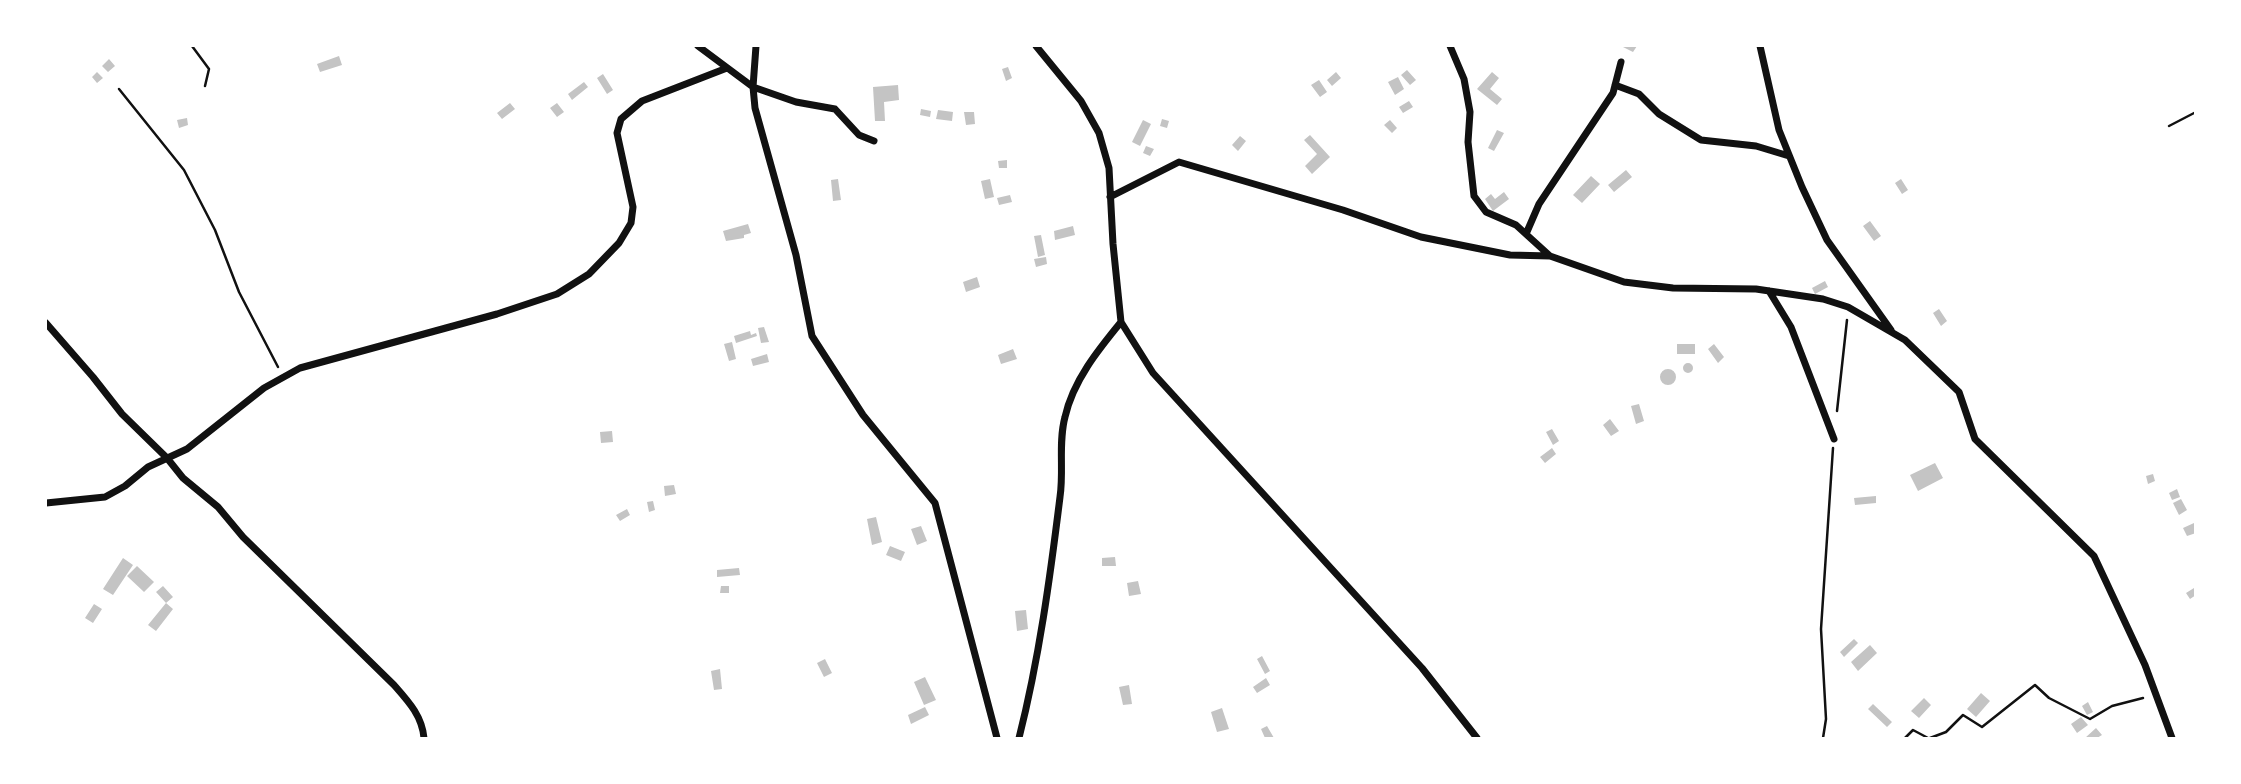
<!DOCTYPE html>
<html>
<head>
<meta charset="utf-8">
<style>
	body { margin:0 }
	#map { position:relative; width:2241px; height:784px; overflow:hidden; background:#fff; font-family:"Fira Sans Condensed",sans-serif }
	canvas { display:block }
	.frame { position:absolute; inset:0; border:47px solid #fff; pointer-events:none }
</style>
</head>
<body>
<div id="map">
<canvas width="2241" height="784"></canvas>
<div class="frame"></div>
</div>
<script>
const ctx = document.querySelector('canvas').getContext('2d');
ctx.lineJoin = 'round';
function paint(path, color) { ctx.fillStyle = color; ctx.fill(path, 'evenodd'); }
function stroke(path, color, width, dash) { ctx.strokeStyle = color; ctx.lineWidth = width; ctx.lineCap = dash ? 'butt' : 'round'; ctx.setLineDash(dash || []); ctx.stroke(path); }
const building = new Path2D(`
	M1621,46H1637L1633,52Z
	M339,56L342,65L320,72L317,64Z
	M109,59L115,66L108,72L102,66Z
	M1008,67L1012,78L1006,81L1002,69Z
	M1407,70L1416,80L1410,85L1401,75Z
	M97,72L103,78L97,83L92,77Z
	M1336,72L1341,78L1332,86L1327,80Z
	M1492,72L1499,78L1490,89L1502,99L1497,105L1477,89Z
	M603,74L613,90L607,94L597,78Z
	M1398,77L1404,89L1395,95L1388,82Z
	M1319,80L1327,92L1320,97L1311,85Z
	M584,82L588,87L572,100L568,94Z
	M898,85L899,100L884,102L885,121H875L873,87Z
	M1409,101L1413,107L1403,113L1399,107Z
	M510,103L515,109L502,119L497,113Z
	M557,103L564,112L557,117L550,108Z
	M921,109L931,111L930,117L920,115Z
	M938,110L953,112L952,121L936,119Z
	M964,112H974L975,124L966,125Z
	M187,118L188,125L179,128L177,120Z
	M1162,119L1169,121L1167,128L1160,126Z
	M1143,120L1151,124L1140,146L1132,142Z
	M1390,120L1397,128L1392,133L1384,125Z
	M1497,130L1504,133L1494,151L1488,148Z
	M1310,135L1330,157L1312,174L1305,166L1317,154L1304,140Z
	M1240,136L1246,141L1238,151L1232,145Z
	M1146,146L1154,149L1150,156L1143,153Z
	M1007,160V168H999L998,161Z
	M1626,170L1632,177L1614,192L1608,185Z
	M1591,176L1600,184L1582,203L1573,195Z
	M838,179L841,200L833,201L831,180Z
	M990,179L994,197L985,199L981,181Z
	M1901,179L1908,190L1902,194L1895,183Z
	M1504,192L1509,199L1493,211L1485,199L1491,194L1495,199Z
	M1010,195L1012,202L999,205L997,198Z
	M1870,221L1881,236L1874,241L1863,226Z
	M748,224L751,233L744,235V238L726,241L723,231Z
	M1073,226L1075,235L1055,240L1054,231Z
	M1041,235L1045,255L1038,257L1034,236Z
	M1046,257L1047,264L1036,267L1034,259Z
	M977,277L980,287L966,292L963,282Z
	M1825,281L1828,287L1815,294L1812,288Z
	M1939,309L1947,321L1941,326L1933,313Z
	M764,327L769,342L761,343L758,328Z
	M750,331L751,335L756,333L757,336L736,343L734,336Z
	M732,342L736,359L729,361L724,344Z
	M1677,344H1695V354H1677Z
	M1714,344L1724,357L1718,363L1708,349Z
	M1013,349L1017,359L1001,364L998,355Z
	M767,354L769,362L753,366L751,359Z
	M1683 368a5 5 0 1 1 10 0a5 5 0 1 1-10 0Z
	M1660 377a8 8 0 1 1 16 0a8 8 0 1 1-16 0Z
	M1639,404L1644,421L1636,424L1631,406Z
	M1610,419L1619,431L1611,436L1603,425Z
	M1552,429L1559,441L1553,445L1546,432Z
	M612,431L613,442L601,443L600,432Z
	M1552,448L1556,454L1545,463L1540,457Z
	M1935,463L1943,478L1918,491L1910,475Z
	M2153,474L2155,481L2148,484L2146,476Z
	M674,485L676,494L665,496L664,486Z
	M2177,489L2180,497L2172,500L2169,493Z
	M1876,496V503L1855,505L1854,498Z
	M2181,499L2187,510L2179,515L2173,503Z
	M653,501L655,510L649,512L647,502Z
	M627,509L630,515L620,521L616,515Z
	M876,517L882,542L872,545L867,519Z
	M2194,523L2196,533L2187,536L2183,528Z
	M921,526L927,541L917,545L911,529Z
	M890,546L905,552L901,561L886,555Z
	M1115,557L1116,566H1102V558Z
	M123,558L133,565L113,595L103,589Z
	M137,566L154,582L144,592L127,576Z
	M739,568L740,575L717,577V570Z
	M1138,581L1141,594L1129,596L1127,583Z
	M163,586L173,597L166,603L156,592Z
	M721,586H729V593H720Z
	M2194,588L2196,595L2190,599L2186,593Z
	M166,603L173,609L156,631L148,625Z
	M94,604L102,609L93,623L85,618Z
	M1026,610L1028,629L1017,631L1015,611Z
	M1854,639L1858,643L1844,657L1840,652Z
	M1870,645L1877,653L1858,671L1851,662Z
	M1262,656L1270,671L1265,674L1257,659Z
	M825,659L832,673L824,677L817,663Z
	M720,669L722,689L714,690L711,671Z
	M925,677L936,700L924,705L914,682Z
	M1266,678L1270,685L1257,693L1253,687Z
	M1129,685L1132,704L1123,705L1119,687Z
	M1981,693L1990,701L1976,717L1967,709Z
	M1924,698L1931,705L1919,718L1911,711Z
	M2088,702L2093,712L2087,715L2082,706Z
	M1873,704L1892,722L1887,727L1868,709Z
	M925,707L929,715L911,724L908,715Z
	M1222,708L1229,729L1217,732L1211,712Z
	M2081,717L2088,725L2077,733L2071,724Z
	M1267,726L1274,738H1265L1261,729Z
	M2096,728L2102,735L2097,738H2085Z`);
const path = new Path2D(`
	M192,46L209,69L205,86
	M119,89L184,170L215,230L239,292L278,367
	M2169,126L2196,112
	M1837,411L1847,320
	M1823,738L1826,719L1821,629L1833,448
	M1905,738L1913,730L1928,738
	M1930,738L1946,732L1963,715L1982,727L2035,685L2049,698L2090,719L2112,706L2143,698`);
const minor = new Path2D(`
	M698,46L753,87L796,102L835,109L859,135L874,141
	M756,46L753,87L755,108L796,255L812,336L863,415L935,503L997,738
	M1450,46L1464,79L1470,112L1468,142L1474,196L1486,212L1516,225L1550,256
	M1760,46L1779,130L1802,187L1827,240L1891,330
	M1615,85L1639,94L1659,114L1701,140L1756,146L1789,156
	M1110,197L1179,162L1343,210L1421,237L1510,255L1550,256L1624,282L1673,288L1756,289L1823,299L1848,307L1905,340L1959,392L1975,439L2094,556L2145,665L2172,738
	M1526,234L1539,204L1613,93L1621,62
	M1769,291L1791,327L1834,439
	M1121,322L1153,373L1422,668L1477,738
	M46,323L93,377L122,414L167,458L183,478L218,507L243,537L394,685C409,702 422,716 424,738
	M46,503L105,497L125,486L148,467L187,449L264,388L300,368L497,314L557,294L589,274L619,243L631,223L633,207L617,133L621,119L642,101L727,68
	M1019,738C1039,659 1050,578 1060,497C1064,471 1058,443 1065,417C1073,381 1098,350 1121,322L1113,244L1109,168L1099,133L1081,101L1036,46`);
paint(building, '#c4c4c4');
stroke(path, '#111', 2.5);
stroke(minor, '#111', 7);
</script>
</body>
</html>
